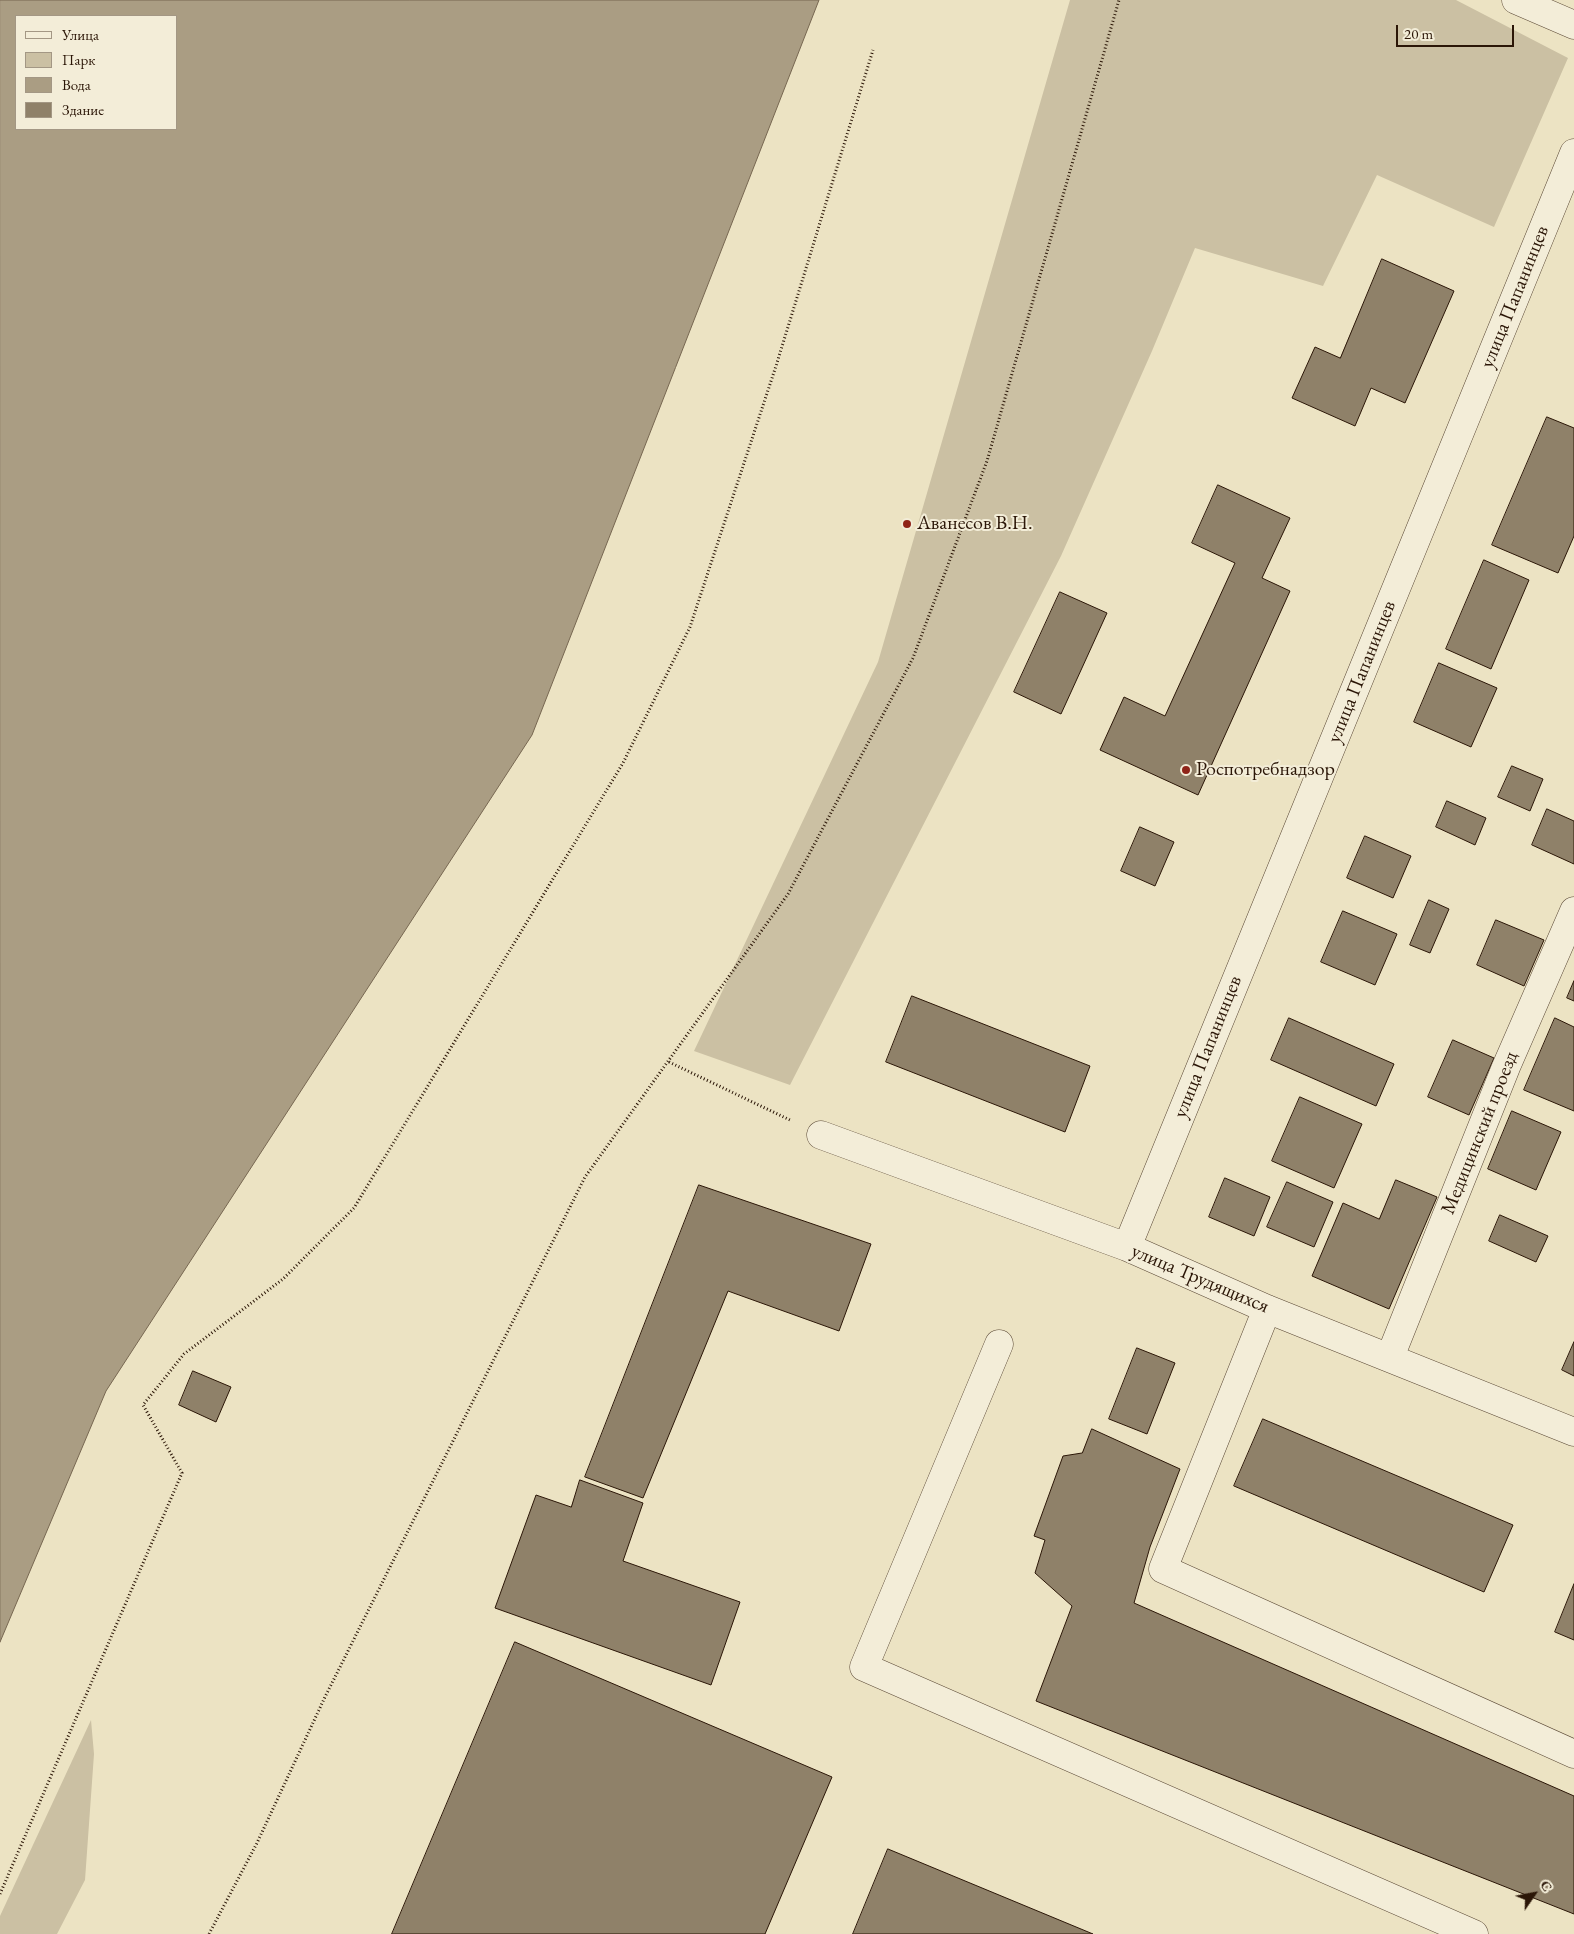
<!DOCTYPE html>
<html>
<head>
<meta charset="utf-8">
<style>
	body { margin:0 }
	#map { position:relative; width:1574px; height:1934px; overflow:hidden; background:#ece3c3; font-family:"EB Garamond",serif }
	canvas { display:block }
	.legend { position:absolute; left:15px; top:15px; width:162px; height:115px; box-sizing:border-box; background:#f3edd8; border:1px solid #a39784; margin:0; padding:6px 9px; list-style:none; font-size:15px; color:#2b1607 }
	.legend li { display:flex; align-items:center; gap:10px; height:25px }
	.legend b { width:25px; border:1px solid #a39784 }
	.north { position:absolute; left:1509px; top:1869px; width:50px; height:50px; -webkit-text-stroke:4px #f3edd8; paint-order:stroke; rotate:57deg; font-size:14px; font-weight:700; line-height:20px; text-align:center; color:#2b1607 }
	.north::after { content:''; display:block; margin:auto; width:18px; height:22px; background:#2b1607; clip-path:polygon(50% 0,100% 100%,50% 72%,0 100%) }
	.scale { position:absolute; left:1396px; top:25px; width:118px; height:22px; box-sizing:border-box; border:2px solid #2b1607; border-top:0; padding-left:6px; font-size:15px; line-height:18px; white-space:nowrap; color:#2b1607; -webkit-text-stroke:4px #f3edd8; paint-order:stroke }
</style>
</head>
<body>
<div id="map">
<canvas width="1574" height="1934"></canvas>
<ul class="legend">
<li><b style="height:6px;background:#f3edd8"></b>Улица</li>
<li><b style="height:14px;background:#cbc0a3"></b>Парк</li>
<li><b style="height:14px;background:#aa9d83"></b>Вода</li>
<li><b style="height:14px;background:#8f8169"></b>Здание</li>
</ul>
<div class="north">С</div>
<div class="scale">20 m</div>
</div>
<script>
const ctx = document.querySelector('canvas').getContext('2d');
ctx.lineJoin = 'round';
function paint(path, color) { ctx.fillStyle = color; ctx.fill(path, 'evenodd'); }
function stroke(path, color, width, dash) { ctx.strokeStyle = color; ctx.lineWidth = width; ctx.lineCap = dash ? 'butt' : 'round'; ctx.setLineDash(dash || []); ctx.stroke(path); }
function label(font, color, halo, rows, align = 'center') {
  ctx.font = font + ' "EB Garamond",serif'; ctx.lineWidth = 4; ctx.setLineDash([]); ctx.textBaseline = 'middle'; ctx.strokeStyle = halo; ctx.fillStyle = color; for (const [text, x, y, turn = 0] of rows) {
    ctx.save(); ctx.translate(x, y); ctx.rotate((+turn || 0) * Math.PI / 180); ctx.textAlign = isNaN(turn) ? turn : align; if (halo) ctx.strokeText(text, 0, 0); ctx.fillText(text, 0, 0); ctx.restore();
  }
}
const green = new Path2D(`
	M1070,0H1456L1568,58L1494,227L1377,175L1323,286L1195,248L1152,351L1061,556L790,1085L694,1051L878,662Z
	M91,1720L94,1754L85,1880L57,1934H0V1916Z`);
const water = new Path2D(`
	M0,0H819L532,735L106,1391L0,1642ZM16,16H176V129H16Z`);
const building = new Path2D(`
	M1382,259L1454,291L1405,403L1371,388L1355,426L1292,398L1315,347L1340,358Z
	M1547,417L1574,428V536L1558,573L1492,545Z
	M1218,485L1290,518L1262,578L1290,591L1198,795L1100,750L1124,697L1165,716L1235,563L1192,543Z
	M1484,560L1529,580L1491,669L1446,649Z
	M1060,592L1107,613L1061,714L1014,692Z
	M1439,663L1497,688L1471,747L1414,722Z
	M1512,766L1543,779L1530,811L1498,797Z
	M1447,801L1486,818L1475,845L1436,827Z
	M1547,809L1574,821V864L1532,845Z
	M1140,827L1174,842L1155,886L1121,871Z
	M1365,836L1411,856L1393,898L1347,878Z
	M1429,900L1449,909L1430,953L1410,945Z
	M1343,911L1397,934L1375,985L1321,962Z
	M1496,920L1544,940L1524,986L1477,965Z
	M1574,981V1001L1567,998Z
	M912,996L1090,1066L1065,1132L886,1062Z
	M1289,1018L1394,1064L1376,1106L1271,1060Z
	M1555,1018L1574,1027V1111L1524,1090Z
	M1453,1040L1494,1058L1469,1115L1428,1097Z
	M1300,1097L1362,1124L1334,1188L1272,1161Z
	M1512,1111L1561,1132L1536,1190L1488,1169Z
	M1225,1178L1270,1197L1254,1236L1209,1217Z
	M1396,1180L1437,1197L1389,1309L1312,1276L1343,1203L1379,1219Z
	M1287,1182L1333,1202L1314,1247L1267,1227Z
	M699,1185L871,1244L839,1331L728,1291L643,1498L585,1477Z
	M1500,1215L1548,1236L1536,1262L1489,1241Z
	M1574,1342V1376L1562,1370Z
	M1137,1348L1175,1363L1147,1434L1109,1419Z
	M193,1371L231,1387L216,1422L179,1405Z
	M1263,1419L1513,1525L1484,1592L1234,1486Z
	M1092,1429L1180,1469L1150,1547L1134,1603L1574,1796V1914L1036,1701L1072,1606L1035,1573L1045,1540L1034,1536L1063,1456L1082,1453Z
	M580,1480L643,1503L623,1561L740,1602L711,1685L495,1608L536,1495L571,1507Z
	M1574,1584V1640L1555,1632Z
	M515,1642L832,1777L765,1934H392Z
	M888,1849L1093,1934H853Z`);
const path = new Path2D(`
	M669,1062L792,1121
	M0,1894L182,1473L143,1405L184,1354L283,1279L354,1208L623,763L690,627L776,366L873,50
	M209,1934L257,1843L325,1697L585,1177L788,894L913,658L987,461L1119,0`);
const minor = new Path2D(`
	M1516,0L1574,25
	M821,1135L1127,1247L1267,1309L1574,1432
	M1127,1247L1574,153
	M1267,1309L1163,1569L1574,1754
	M999,1344L864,1667L1474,1934
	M1390,1357L1506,1067L1574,911`);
const markers = [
	[907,524,5,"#8f2418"],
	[1186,770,5,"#8f2418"]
];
const streetNames = [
	["улица Папанинцев",1515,297,-68],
	["улица Папанинцев",1362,672,-68],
	["улица Папанинцев",1208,1047,-68],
	["Медицинский проезд",1480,1133,-68],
	["улица Трудящихся",1200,1279,23]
];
const poiNames = [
	["Аванесов В.Н.",917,524],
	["Роспотребнадзор",1196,770]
];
paint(green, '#cbc0a3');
paint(water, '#aa9d83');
stroke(water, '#776751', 1);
paint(building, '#8f8169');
stroke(building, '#2b1607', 1);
stroke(minor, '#5b4936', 29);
stroke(path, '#2b1607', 3, [1, 2.5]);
stroke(minor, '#f3edd8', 28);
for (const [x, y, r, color] of markers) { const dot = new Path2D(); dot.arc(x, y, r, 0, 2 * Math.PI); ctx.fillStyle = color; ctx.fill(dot); stroke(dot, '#f3edd8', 2); }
label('20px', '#2b1607', '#f3edd8', streetNames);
label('20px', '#2b1607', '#f3edd8', poiNames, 'left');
</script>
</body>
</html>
